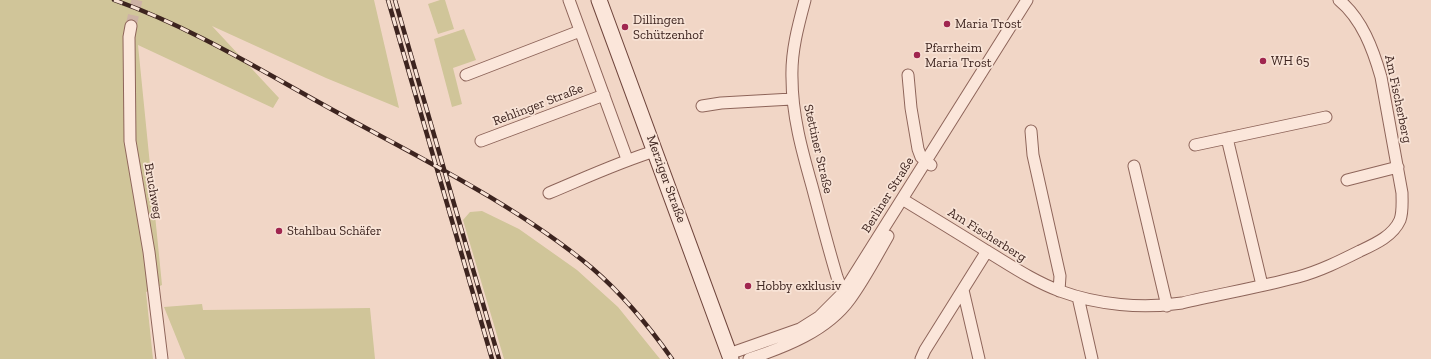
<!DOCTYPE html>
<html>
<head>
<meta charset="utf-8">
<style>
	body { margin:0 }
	canvas { display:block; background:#f1d6c6 }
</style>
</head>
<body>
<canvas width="1431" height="359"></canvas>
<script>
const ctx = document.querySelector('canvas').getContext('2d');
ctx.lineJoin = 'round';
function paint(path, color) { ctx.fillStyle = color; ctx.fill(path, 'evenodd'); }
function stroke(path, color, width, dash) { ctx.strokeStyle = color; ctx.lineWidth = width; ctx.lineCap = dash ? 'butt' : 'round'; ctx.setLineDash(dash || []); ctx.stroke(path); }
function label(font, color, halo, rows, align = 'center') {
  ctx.font = font + ' "Zilla Slab",serif'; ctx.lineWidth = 3.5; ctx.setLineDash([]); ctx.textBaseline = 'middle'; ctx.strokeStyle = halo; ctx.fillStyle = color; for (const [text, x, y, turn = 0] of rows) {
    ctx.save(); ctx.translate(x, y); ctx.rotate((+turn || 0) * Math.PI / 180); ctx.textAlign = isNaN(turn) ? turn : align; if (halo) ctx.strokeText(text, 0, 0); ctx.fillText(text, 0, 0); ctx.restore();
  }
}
const green = new Path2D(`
	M0,0H374L399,108L326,78L212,26L279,98L273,108L138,45L162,285L146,292L153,359H0Z
	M440,0H445L454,29L438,34L428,4Z
	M464,29L476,60L453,68L462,104L452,107L434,39Z
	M482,211L519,229L577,270L618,307L660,359H504L463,220L470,212Z
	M202,304L203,310L370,308L375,359H185L164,307Z`);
const streetTunnel = new Path2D(`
	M131,26L137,0`);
const street = new Path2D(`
	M569,0L627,159
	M805,0C798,26 791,52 792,78C792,115 802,151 812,186C820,216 828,247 837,277L843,293L846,296
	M131,26L129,37L130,141L149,252L162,359
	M466,75L580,31
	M908,75L911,108L918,149L921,157L931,165
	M702,106L721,103L792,99
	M1031,131L1033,155L1060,276L1059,291
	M1227,138L1262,285
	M481,141L604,95
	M1195,145L1326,117
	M1134,166L1167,306
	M1347,180L1398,167
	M549,193C585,178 619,162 655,151
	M902,199C930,216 958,233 985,250C1010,265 1033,281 1060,291C1098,305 1142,309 1182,303C1221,294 1260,287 1298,277C1320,271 1340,261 1360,251C1375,244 1393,236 1400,220C1403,212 1402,201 1402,193L1381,77C1373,49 1362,19 1339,0
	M963,290L979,359
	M1078,297L1092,359
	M729,354L800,329L819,317L843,293L1027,0
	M749,359C785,347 827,331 850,299C864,280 876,257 888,236
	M921,359L925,350L987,251`);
const secondary = new Path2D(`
	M599,0L731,359`);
const rail = new Path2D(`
	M114,0C191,27 260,70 331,109C418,157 515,204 592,268C622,294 649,326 672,359
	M388,0L492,359
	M395,0L499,359`);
const markers = [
	[947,24,4,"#a0264f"],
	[625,27,4,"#a0264f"],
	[917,55,4,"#a0264f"],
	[1263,61,4,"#a0264f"],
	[279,231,4,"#a0264f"],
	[748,286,4,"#a0264f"]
];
const poiNames = [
	["Dillingen",633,20],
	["Schützenhof",633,35],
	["Maria Trost",955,24],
	["Pfarrheim",925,48],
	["Maria Trost",925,63],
	["WH 65",1271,61],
	["Stahlbau Schäfer",287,231],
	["Hobby exklusiv",756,286]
];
const streetNames = [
	["Am Fischerberg",1398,99,78],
	["Rehlinger Straße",538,105,-21],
	["Stettiner Straße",818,149,77],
	["Merziger Straße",666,179,70],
	["Bruchweg",153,191,80],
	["Berliner Straße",888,195,-58],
	["Am Fischerberg",987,235,32]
];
paint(green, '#d0c599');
stroke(streetTunnel, '#cdb2a5', 11, [11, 5.5]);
stroke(street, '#8e655a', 13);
stroke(secondary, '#70463d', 17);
stroke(street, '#fbe6da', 11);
stroke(secondary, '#fbe6da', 15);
stroke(rail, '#3d241f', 4.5);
stroke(rail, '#f8e3d6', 3, [9]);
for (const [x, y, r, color] of markers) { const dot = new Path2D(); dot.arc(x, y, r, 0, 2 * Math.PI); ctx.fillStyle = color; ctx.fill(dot); stroke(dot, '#f8e3d6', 1.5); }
label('13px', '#3d241f', '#f8e3d6', poiNames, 'left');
label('13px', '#3d241f', '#f8e3d6', streetNames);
</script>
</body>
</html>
